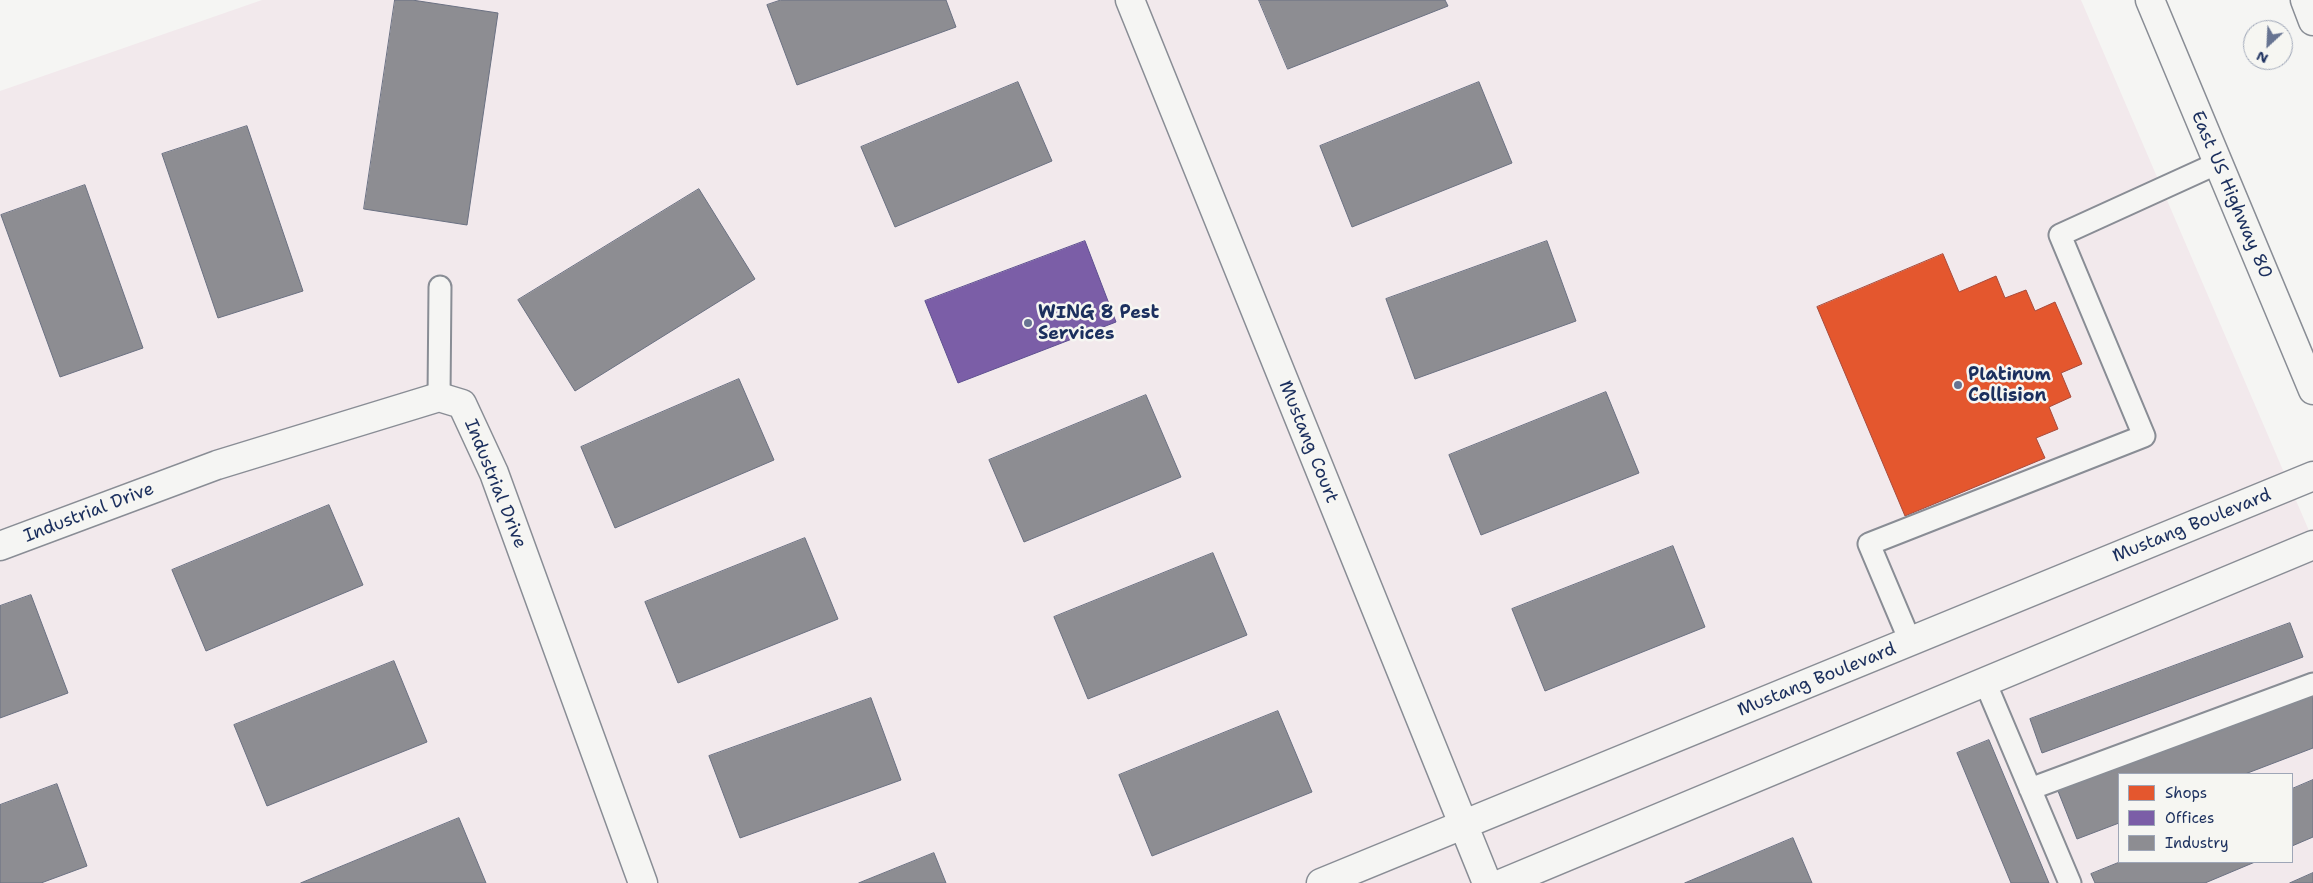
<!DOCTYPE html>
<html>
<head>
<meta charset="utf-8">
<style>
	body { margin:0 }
	#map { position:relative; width:2313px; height:883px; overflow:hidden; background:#f5f5f3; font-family:"Shantell Sans",sans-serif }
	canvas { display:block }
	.legend { position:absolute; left:2118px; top:773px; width:175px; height:90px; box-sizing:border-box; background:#f6f6f2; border:1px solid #9ea6b7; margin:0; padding:6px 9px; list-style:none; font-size:15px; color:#1b2f5e }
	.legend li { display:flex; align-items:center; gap:10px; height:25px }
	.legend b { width:25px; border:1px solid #9ea6b7 }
	.north { position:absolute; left:2243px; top:20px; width:50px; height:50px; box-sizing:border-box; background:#f6f6f2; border:1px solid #9ea6b7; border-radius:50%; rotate:205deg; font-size:14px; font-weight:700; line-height:20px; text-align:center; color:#1b2f5e }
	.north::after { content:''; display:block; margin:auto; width:18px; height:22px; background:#677492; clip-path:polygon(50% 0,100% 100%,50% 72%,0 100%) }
</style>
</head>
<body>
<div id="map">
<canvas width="2313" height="883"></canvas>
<ul class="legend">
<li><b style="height:14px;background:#e4572e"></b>Shops</li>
<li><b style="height:14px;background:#7b5ea7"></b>Offices</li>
<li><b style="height:14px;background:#8d8d92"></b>Industry</li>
</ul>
<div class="north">N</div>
</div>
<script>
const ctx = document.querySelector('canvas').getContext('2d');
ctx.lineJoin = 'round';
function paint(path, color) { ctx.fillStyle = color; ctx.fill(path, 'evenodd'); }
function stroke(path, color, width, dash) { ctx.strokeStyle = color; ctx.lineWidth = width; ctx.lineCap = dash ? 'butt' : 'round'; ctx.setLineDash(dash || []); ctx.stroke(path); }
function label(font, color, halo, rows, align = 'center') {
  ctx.font = font + ' "Shantell Sans",sans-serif'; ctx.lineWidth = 5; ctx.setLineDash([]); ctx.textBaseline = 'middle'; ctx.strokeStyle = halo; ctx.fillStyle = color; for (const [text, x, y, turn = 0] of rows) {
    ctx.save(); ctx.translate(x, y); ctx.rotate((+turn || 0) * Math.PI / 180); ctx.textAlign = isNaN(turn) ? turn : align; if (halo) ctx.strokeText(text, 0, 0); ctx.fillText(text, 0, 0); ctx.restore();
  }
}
const built = new Path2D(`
	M262,0H2081L2313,540V883H0V91ZM2119,774H2292V862H2119Z`);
const shops = new Path2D(`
	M1943,254L1959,292L1996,276L2005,298L2026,290L2035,311L2055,302L2082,364L2061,373L2071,397L2049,407L2058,429L2036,438L2045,458L1905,516L1817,307Z`);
const offices = new Path2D(`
	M1085,241L1116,322L958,383L925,301Z`);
const industry = new Path2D(`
	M395,0H412L498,13L467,225L364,209Z
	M781,0H946L956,27L797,85L767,5Z
	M1259,0H1445L1448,6L1288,69Z
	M1018,82L1052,161L895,227L861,147Z
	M1479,82L1512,163L1352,227L1320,146Z
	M247,126L303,291L218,318L162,154Z
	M85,185L143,348L60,377L1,215Z
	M699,189L755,279L575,391L518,300Z
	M1547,241L1576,321L1415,379L1386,299Z
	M739,379L774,460L615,528L581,447Z
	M1606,392L1639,473L1481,535L1449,455Z
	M1146,395L1181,477L1024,542L989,460Z
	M329,505L363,585L206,651L172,570Z
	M805,538L838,619L678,683L645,602Z
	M1673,546L1705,627L1545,691L1512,609Z
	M1213,553L1247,635L1088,699L1054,617Z
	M31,595L68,693L0,718V606Z
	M2290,623L2303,657L2042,753L2030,719Z
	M394,661L427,742L267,806L234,725Z
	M2313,692V748L2245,774H2119V823L2077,839L2058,791Z
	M871,698L901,780L740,838L709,756Z
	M1278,711L1312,792L1152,856L1119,775Z
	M1989,740L2049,883H2011L1957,753Z
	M2313,780V837L2292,846V789Z
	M57,784L87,866L41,883H0V805Z
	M459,818L486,883H301Z
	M1793,838L1812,883H1685Z
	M934,853L946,883H859Z
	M2120,862H2255L2205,883H2095L2091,874Z
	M2313,873V883H2290Z`);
const lane = new Path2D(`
	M439,397L440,287
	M1910,641L1869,544L2144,436L2060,235L2218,163
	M1985,682L2070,883
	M2030,789L2313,684`);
const street = new Path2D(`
	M1130,0L1487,883
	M0,546L217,465L439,397L462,404L494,473L643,883
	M1321,883L2313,476
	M1503,883L2313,545`);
const secondary = new Path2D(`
	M2150,0L2313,390`);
const highway = new Path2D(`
	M2305,0L2313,21`);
const markers = [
	[1028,323,5,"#677492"],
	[1958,385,5,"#677492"]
];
const streetNames = [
	["East US Highway 80",2231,195,67],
	["Mustang Court",1308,442,68],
	["Industrial Drive",495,484,68],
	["Industrial Drive",89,513,-21],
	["Mustang Boulevard",2192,526,-22],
	["Mustang Boulevard",1817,680,-22]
];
const poiNames = [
	["WING 8 Pest",1038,313],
	["Services",1038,334],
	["Platinum",1968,375],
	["Collision",1968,396]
];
paint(built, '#f2e9ec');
paint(shops, '#e4572e');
stroke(shops, '#a84b3c', 1);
paint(offices, '#7b5ea7');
stroke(offices, '#5e5091', 1);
paint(industry, '#8d8d92');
stroke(industry, '#6b7182', 1);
stroke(lane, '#898d95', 25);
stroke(street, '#898d95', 31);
stroke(secondary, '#898d95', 31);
stroke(highway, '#898d95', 31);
stroke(lane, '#f5f5f3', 21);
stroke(street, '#f5f5f3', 28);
stroke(secondary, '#f5f5f3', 28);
stroke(highway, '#f5f5f3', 28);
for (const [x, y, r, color] of markers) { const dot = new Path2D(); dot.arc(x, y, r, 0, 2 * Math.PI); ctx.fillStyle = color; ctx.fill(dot); stroke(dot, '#f6f6f2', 2); }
label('18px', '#1b2f5e', '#f6f6f2', streetNames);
label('bold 18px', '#1b2f5e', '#f6f6f2', poiNames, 'left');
</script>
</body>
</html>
